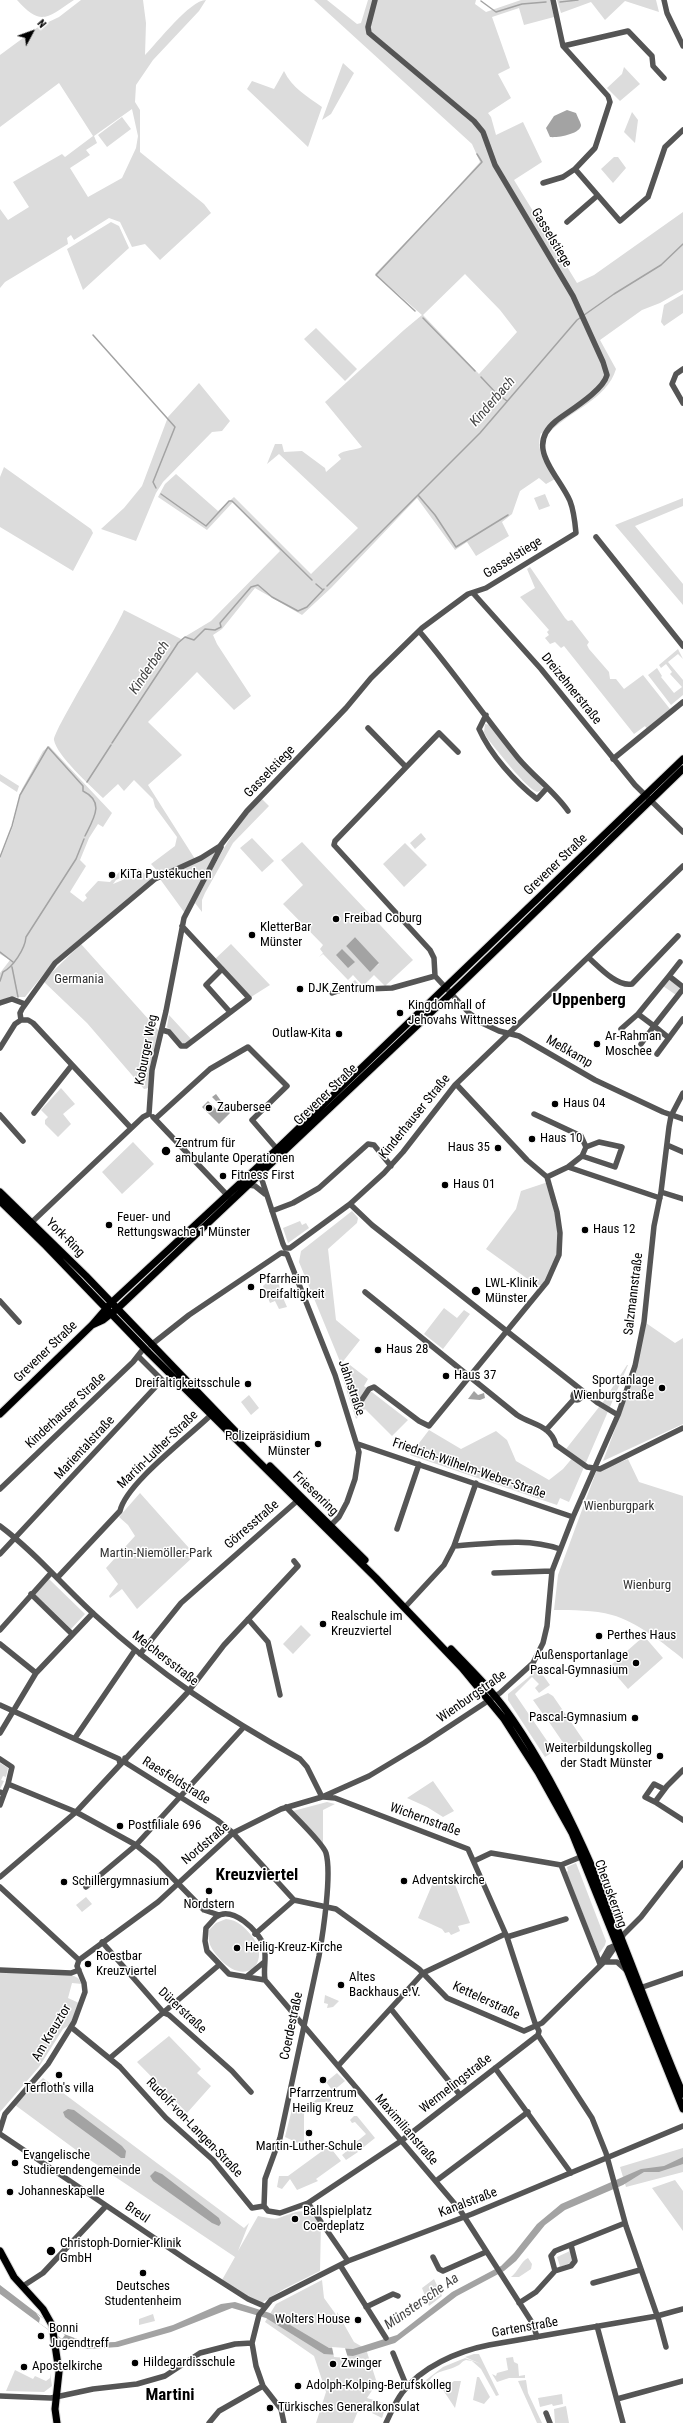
<!DOCTYPE html>
<html>
<head>
<meta charset="utf-8">
<style>
	body { margin:0 }
	#map { position:relative; width:683px; height:2423px; overflow:hidden; background:#fff; font-family:"Roboto Condensed",sans-serif }
	canvas { display:block }
	.north { position:absolute; left:12px; top:12px; width:40px; height:40px; -webkit-text-stroke:3px #fff; paint-order:stroke; rotate:49deg; font-size:11px; font-weight:700; line-height:16px; text-align:center; color:#000 }
	.north::after { content:''; display:block; margin:auto; width:14px; height:18px; background:#000; clip-path:polygon(50% 0,100% 100%,50% 72%,0 100%) }
</style>
</head>
<body>
<div id="map">
<canvas width="683" height="2423"></canvas>
<div class="north">N</div>
</div>
<script>
const ctx = document.querySelector('canvas').getContext('2d');
ctx.lineJoin = 'round';
function paint(path, color) { ctx.fillStyle = color; ctx.fill(path, 'evenodd'); }
function stroke(path, color, width, dash) { ctx.strokeStyle = color; ctx.lineWidth = width; ctx.lineCap = dash ? 'butt' : 'round'; ctx.setLineDash(dash || []); ctx.stroke(path); }
function label(font, color, halo, rows, align = 'center') {
  ctx.font = font + ' "Roboto Condensed",sans-serif'; ctx.lineWidth = 3; ctx.setLineDash([]); ctx.textBaseline = 'middle'; ctx.strokeStyle = halo; ctx.fillStyle = color; for (const [text, x, y, turn = 0] of rows) {
    ctx.save(); ctx.translate(x, y); ctx.rotate((+turn || 0) * Math.PI / 180); ctx.textAlign = isNaN(turn) ? turn : align; if (halo) ctx.strokeText(text, 0, 0); ctx.fillText(text, 0, 0); ctx.restore();
  }
}
const green = new Path2D(`
	M17,0H74C47,18 41,27 17,0Z
	M81,0H143L146,23L145,55C157,43 190,0 206,0L199,11L153,60L136,85L135,102L140,110V152L204,204L211,213L160,260L145,244L132,247L120,222L109,218L74,240L71,235L67,238L68,244L5,282L0,288V209L8,220L29,207L13,182L62,154L65,157L93,136L59,83L0,127V55L38,27L59,17ZM132,109L138,136L136,148L122,178L88,197L70,168L90,155L86,150L97,143L94,136Z
	M314,0H327L357,24L361,23L368,0H476L475,4L486,12L521,0H550L554,17L524,25L519,8L492,17L510,68L498,74L511,98L488,113L491,117L496,135L523,122L542,162L514,180L577,283L594,275L683,212V290L660,303L642,310L600,340L616,369C607,400 568,411 547,435L541,433C535,449 546,466 555,479L546,484L539,478L520,491L512,514L502,522L509,536L476,556L467,542L455,550L417,498L331,588L302,615L255,588L222,629L213,635L217,644L251,696L234,710L197,672L148,722L182,755L148,785L195,859L161,875L151,864L175,846L177,837L155,807L153,799L134,780L124,791L118,784L103,798C90,785 57,756 54,740C53,731 116,630 124,610L181,639L211,621L280,551L233,502L207,530L158,497L165,484L176,474L218,511L234,497L311,574L358,528L279,454L267,464L275,444H282L284,452L302,451L325,468L326,472L341,459L338,455C345,449 354,451 362,447L325,402L404,330L422,315L375,274L442,204L480,162L472,144ZM465,274L500,310L517,332L479,374L423,315Z
	M557,0H656L659,12L625,1L605,20L591,2L561,13Z
	M343,63L354,73L331,114L322,120Z
	M624,67L640,84L620,101L607,88L622,74Z
	M284,71C292,88 307,96 322,107L308,147L247,89L252,81L274,89Z
	M632,112L638,120L635,143L624,132Z
	M122,117L131,129L107,147L98,135Z
	M614,157H618L626,168L613,183L601,169Z
	M111,222L119,226L129,248L83,290L67,249Z
	M683,294V313L664,326L661,322L664,305Z
	M316,328L357,369L345,381L304,339Z
	M199,383L230,421L222,431L212,432L163,482L156,493L136,541L101,529L124,508L142,486L168,417Z
	M4,467L91,529L93,533L73,571L0,527V477Z
	M545,494L550,506L539,510L534,498Z
	M683,498V506L635,526L683,584V605L615,525Z
	M530,567L565,618L568,621L572,620L589,642L587,645L589,649L609,672L610,679H616L624,689L643,675L670,709L647,729L645,726L634,734L564,646L561,648L555,642L550,644L545,638L549,635L547,632L549,630L520,597L535,588L527,569Z
	M678,649L683,659L678,654L668,662L683,680V695L671,705L648,675L657,668L662,676L661,677L674,693L682,687L670,674L672,672L666,664L661,668L659,665Z
	M485,724L490,725L543,788V790L537,792C526,788 496,749 487,738L484,732Z
	M49,746L112,813L103,827L98,824L89,838L80,860L86,866L70,892L83,902L87,898L85,895L98,881L110,882L120,871L126,875L116,880L113,884L132,876L138,868L152,880L56,959L25,997H12L0,1000V973L10,960L0,954V859L13,826L22,789L43,751Z
	M0,774L19,786L17,792L0,781Z
	M262,799L269,806L233,843L205,893L202,900V912L195,903C214,866 231,829 262,799Z
	M421,833L426,839L415,849L410,843Z
	M252,838L274,861L262,872L240,848Z
	M302,842L413,960L385,986L374,975L361,988L347,987L319,957L323,953L320,949L323,945L283,904L303,885L281,860ZM355,937L379,964L370,971L346,946ZM323,954L348,980L353,975L363,986L361,987L355,980L347,987L319,957Z
	M405,843L427,865L404,887L383,864Z
	M219,850L185,912H184L160,879Z
	M81,944L159,1031L149,1088L144,1089L87,1023L43,981Z
	M231,944L270,985L251,997L215,959Z
	M670,979L680,988L676,995L663,986Z
	M169,1015L192,1040L186,1044L181,1043L167,1027Z
	M61,1088L75,1104L63,1114L71,1124L58,1137L45,1124V1120L48,1117L41,1110Z
	M133,1142L154,1164L122,1194L102,1172Z
	M548,1182C556,1214 570,1258 541,1285H536L486,1249L516,1209L521,1191Z
	M352,1211L358,1218L357,1223L328,1249L336,1320L360,1340L341,1364L299,1262L301,1251Z
	M300,1221L302,1225L306,1223L309,1228L288,1243L283,1228Z
	M275,1275L278,1276L280,1291L287,1307L279,1309L275,1301L270,1303L263,1286Z
	M444,1308L457,1318L464,1310L470,1314L443,1349L424,1334Z
	M646,1323L675,1343L683,1338V1424L603,1461L631,1387Z
	M350,1365L368,1379L364,1386L408,1420L392,1436L365,1409L356,1419L342,1376Z
	M627,1365H628L569,1502L560,1498L557,1505L410,1455L429,1430L461,1449L496,1431L507,1440L516,1461L549,1480L563,1469L574,1456L566,1449L603,1402Z
	M249,1395L259,1408L251,1415L241,1402Z
	M628,1459L639,1482L683,1496V1659C665,1644 635,1621 612,1615C594,1610 573,1610 554,1610L558,1575L596,1472Z
	M140,1493L189,1548L187,1550L193,1557L137,1609L122,1589L110,1598L109,1596L118,1584L106,1568L135,1536L128,1525L119,1517Z
	M49,1579L85,1614L71,1629L35,1594Z
	M301,1625L311,1635L293,1654L283,1644Z
	M644,1636L663,1658L628,1689L609,1667Z
	M537,1667L550,1685L539,1693L535,1688L539,1684L532,1677L515,1694L554,1751L545,1757L508,1700V1694L529,1677Z
	M548,1693L553,1696L584,1741L571,1747L567,1742L564,1744L549,1722L551,1717H545L533,1700Z
	M0,1763L8,1768L6,1777L3,1776L1,1780L4,1781L0,1789Z
	M433,1781L454,1811L443,1817L427,1807L407,1798Z
	M327,1802L335,1804L323,1810V1844L293,1811Z
	M576,1863L606,1941L605,1945L599,1954L566,1872L568,1871L567,1867Z
	M438,1875L454,1882L470,1923L458,1926L460,1931L451,1935L449,1932L445,1933L442,1929L418,1918L432,1885L436,1886Z
	M86,1897L92,1904L82,1912L76,1905Z
	M226,1919C238,1920 244,1927 251,1935C273,1961 246,1989 219,1958C211,1949 207,1942 209,1930L216,1923Z
	M0,1972L72,1975L78,1978L82,1984L72,1983L68,1998L79,2003L70,2025L63,2029L39,2067L0,2112Z
	M325,1995L339,2001L333,2007L327,2008L328,2004L324,2003Z
	M169,2036L201,2069L197,2073L211,2086L187,2113L137,2062Z
	M337,2073L345,2081L333,2091L326,2082Z
	M43,2078L244,2228L249,2223L238,2251L258,2216C264,2217 274,2220 279,2218C301,2210 303,2206 321,2224L320,2271L284,2289L260,2304L222,2280L235,2257L87,2158L15,2105Z
	M326,2093L332,2102H317L312,2107L310,2104Z
	M293,2105L304,2112V2140L302,2145L285,2137Z
	M354,2116H357L375,2138L360,2150L355,2143L366,2134L355,2122L352,2123L350,2120Z
	M329,2146L341,2161L316,2179L318,2181L297,2190L290,2179L282,2189L277,2187L279,2176H288Z
	M353,2146L358,2152L346,2160L342,2155Z
	M683,2148V2172L626,2187L620,2167Z
	M675,2180L683,2191V2231L652,2188Z
	M570,2251L574,2255L571,2263L557,2268L560,2266L557,2257Z
	M528,2258L532,2264L531,2269L519,2277H511C518,2272 521,2261 528,2258Z
	M434,2279L442,2296L429,2306L422,2288Z
	M322,2280L324,2298L337,2316V2312L354,2342L366,2349L377,2383L367,2398L387,2404V2407L365,2401L363,2405L385,2409L382,2418L372,2413V2410L362,2408L358,2411L353,2423H316L326,2392L314,2356L265,2322L276,2304Z
	M153,2314L155,2321L139,2325V2319Z
	M474,2354H479L499,2395L496,2396L481,2369L472,2361L466,2360C462,2361 462,2363 459,2365C445,2373 431,2368 426,2390L424,2389L426,2380L443,2367L465,2358L481,2364L465,2357Z
	M513,2357L514,2362L518,2364L519,2376L525,2375V2378H509L497,2382L492,2374L496,2376L497,2373L508,2370L506,2358Z
	M15,2370L33,2379L35,2376L46,2381L50,2378V2373L52,2386L44,2392L6,2391Z
	M477,2377H479L490,2397L484,2404L473,2400Z
	M526,2380L528,2393L542,2423H537L518,2381Z
	M454,2381H461L455,2408L443,2390Z
	M562,2394L563,2404L553,2406L552,2404L540,2407L538,2398Z
	M566,2406L569,2423H555L554,2409Z`);
const water = new Path2D(`
	M567,110L576,113C577,116 580,121 581,125C581,134 557,138 550,137L546,128L554,116Z
	M355,937L379,963L370,972L346,946Z
	M342,949L355,962L348,968L336,955Z
	M216,1094L230,1113L219,1124L202,1107L208,1101L217,1110L221,1106L212,1097Z
	M474,1391L478,1395L484,1393L485,1398L480,1400L468,1399Z
	M68,2109L74,2110L122,2146L126,2151L125,2158H121L65,2117L63,2112Z
	M683,2157V2164L659,2172H644L623,2185L565,2210L545,2225L516,2261L504,2271L457,2296L395,2343L353,2356L324,2354L266,2318L232,2308L171,2332L118,2347L88,2349L66,2343L0,2294V2285L64,2334L88,2343L115,2342L173,2325L221,2304L235,2302L270,2313L329,2348L353,2349L397,2335L452,2292L501,2266L514,2253L537,2224L561,2204L641,2169L664,2166Z
	M155,2171L162,2174L219,2218L221,2223L219,2226L212,2223L153,2181L150,2176Z`);
const pier = new Path2D(`
	M36,2313L65,2335L62,2339L39,2323L40,2318Z
	M332,2347L345,2348L348,2358L334,2357Z`);
const stream = new Path2D(`
	M481,1L496,12L522,4L546,2
	M560,2L578,0
	M415,311L376,275L482,162L477,154
	M423,318L475,371
	M93,335L175,427L153,482L156,488
	M481,377L496,393L507,401
	M161,494L206,526L229,501H232L312,580
	M418,495L435,515L456,547L508,515
	M316,584L323,590
	M327,586L480,433L577,320L614,294L661,265L683,244
	M112,743L178,643L185,637L194,640L205,629L215,630L221,627L220,623L251,587L258,585L272,597L298,611L307,607L324,589
	M87,782L111,745
	M0,857L12,826L20,795L48,747L83,786V791C105,802 94,818 85,836
	M0,952L13,962
	M12,967L18,997
	M0,981L3,972C13,967 25,949 26,937L76,859L84,839`);
const minor = new Path2D(`
	M553,0L563,46L608,96L610,102L595,148L575,169L620,221L648,197L665,147L683,130
	M664,0L667,13L683,46
	M563,46L628,31L652,56L653,66L664,78
	M543,183L563,177L575,169
	M567,222L597,196
	M683,369L676,374L672,384L683,403
	M596,537L683,646
	M473,593L541,669L635,785L683,832
	M419,631C454,672 484,716 518,758C534,777 554,791 568,811
	M486,715L479,729C490,754 515,782 537,799L547,788
	M368,728L406,767
	M458,752L439,733L335,841L334,845L430,950L434,958L435,976L469,1013L482,1023L499,1031L519,1036L595,1080L663,1112L683,1119
	M613,759L683,702
	M589,958C599,967 617,987 632,984L678,936
	M222,969L206,985L230,1012
	M669,976L680,962
	M683,987L669,976L638,1014L654,1026L683,989
	M332,993L341,990L392,988L435,976
	M0,1003L12,999L25,1004
	M21,1020L20,1013L22,1009L55,963L155,879L201,858L220,846L247,811L346,708L371,678L422,628L468,594L486,588L576,533C575,522 574,511 570,501C558,474 524,447 556,421C569,411 603,391 607,375L603,362L573,296L495,165L483,132L474,121L369,33L368,27L375,0
	M21,1020H28L33,1023L131,1128
	M621,1029L638,1014
	M162,1030L169,1032L181,1046H186L249,998L182,926
	M641,1044L654,1026L669,1038
	M0,1048L15,1024L21,1020
	M657,1054L683,1019
	M34,1113L72,1065
	M149,1114L152,1070L166,1011L184,918L221,847
	M534,1114L581,1136L586,1147
	M0,1115L23,1141
	M153,1117L229,1197
	M155,1119L210,1069L248,1047L287,1086L252,1120L277,1149
	M667,1145L683,1152
	M568,1167L660,1198
	M260,1174L283,1244L285,1248H290L350,1204L384,1173L403,1152L455,1085L683,866
	M547,1177L568,1167L582,1156L615,1167L622,1147L599,1142L586,1147L582,1156
	M249,1185L255,1186L265,1194
	M661,1192L683,1199
	M350,1204L372,1225L598,1403L618,1415
	M272,1211L293,1203L319,1188L368,1144L374,1145L391,1166
	M32,1222L143,1117L149,1114
	M365,1292L517,1415C532,1425 551,1425 556,1445L587,1467L600,1469L683,1428
	M0,1301L19,1322
	M151,1345L189,1315L281,1253L287,1254L335,1375L359,1452L355,1479L347,1502L339,1517L328,1528
	M573 1396a4 4 0 1 1 8 0a4 4 0 1 1-8 0Z
	M357,1407L369,1389L374,1387L419,1421L429,1426L547,1282L559,1255L560,1233L557,1212L547,1177L527,1160L456,1084
	M546,1430L574,1399
	M358,1444L573,1517
	M0,1489L133,1362L144,1348
	M0,1526C35,1552 63,1586 95,1615C159,1674 224,1717 300,1759L307,1767L322,1797
	M397,1529L419,1464
	M454,1546C489,1544 526,1537 560,1549
	M0,1554L162,1380L139,1357
	M494,1573L552,1571
	M57,1578L120,1511C126,1483 191,1435 213,1413
	M31,1594L72,1634
	M407,1605L444,1565L454,1546L476,1483
	M248,1619L268,1642L280,1695
	M0,1630L51,1573
	M0,1644L36,1673
	M140,1654L181,1603L297,1501
	M0,1705L119,1759L120,1764
	M0,1733L36,1673L93,1613
	M75,1738L135,1650
	M125,1758L126,1763L217,1820L233,1833L294,1900L336,1909L419,1969L447,1998L524,2031L542,2023L606,1960L624,1934L641,1917L683,1863
	M0,1759L12,1767L8,1784
	M683,1770L667,1786L655,1802L683,1820
	M0,1792L4,1794L8,1784L76,1812L136,1845L157,1862L204,1910L219,1915
	M324,1797L335,1798L468,1849L507,1937L535,2023L539,2031L538,2035L592,2118L606,2153L626,2226L659,2321L666,2347
	M655,1802L645,1797L654,1784L664,1789
	M0,1805L4,1794
	M474,1861L491,1853L561,1865L583,1856
	M561,1865L600,1964
	M0,1877L76,1812L188,1692L224,1645L298,1566L294,1561
	M0,1887L79,1960
	M86,1887L136,1845L243,1728
	M255,1934L294,1900
	M507,1937L566,1919
	M102,1942L164,2013L169,2015L232,2071L251,2092
	M79,1960L158,1902L233,1833L281,1809L322,1797L369,1776L424,1743L500,1693L533,1663L543,1643L547,1626L552,1571L573,1517L618,1415L635,1366L644,1322L654,1226L661,1192L669,1127L671,1116L683,1093
	M604,1962H617L626,1970
	M600,1964L609,1948L616,1945
	M0,1970L71,1973L79,1970
	M246,1977L263,1963
	M265,1980L229,1974L207,1951L205,1941L206,1928L216,1917C232,1905 259,1931 264,1946C267,1956 263,1969 265,1980L460,2210L533,2324L537,2337
	M640,1988L683,1973
	M391,2009L460,2095
	M71,2027L120,2067L166,2118L213,2160L252,2208L264,2206
	M110,2058L219,1965
	M338,2066L423,1973L505,1934
	M495,2068L571,2173
	M0,2130L5,2114L48,2064L74,2022L85,1992L84,1983L77,1966L79,1960
	M0,2134L190,2262L248,2299L264,2306
	M436,2181L528,2112
	M308,2203L401,2141L538,2035
	M264,2206L265,2179L280,2138L319,1956C323,1933 332,1874 326,1853C323,1843 294,1816 286,1807
	M264,2206L268,2211L280,2213L308,2203L348,2261
	M433,2257L439,2269L443,2271L486,2252
	M340,2265L386,2338
	M555,2271L571,2266L575,2261L571,2245
	M593,2283L640,2270
	M23,2286L43,2273L106,2206
	M519,2303L536,2292L555,2271L551,2256L555,2251L625,2223
	M366,2307L393,2294L398,2296
	M597,2326L623,2423
	M393,2353L407,2387
	M0,2396L51,2398L93,2389L137,2384L165,2376L200,2353L235,2344L252,2343
	M617,2399L683,2381
	M546,2413L550,2423
	M209,2423L219,2411L263,2386
	M284,2423L281,2409L263,2386L256,2366L252,2343L259,2315L271,2300L348,2261L472,2214L683,2126
	M386,2423C391,2413 395,2402 402,2393C421,2367 458,2351 489,2345L657,2316L683,2309`);
const major = new Path2D(`
	M0,1192L86,1276L237,1433
	M0,1201L46,1246L149,1353L376,1578L462,1668L504,1719L538,1772L572,1833L683,2109
	M92,1325L103,1320L117,1309L460,985L683,769
	M0,1414L92,1325L111,1303L277,1149L683,759
	M270,1466L365,1560
	M451,1649C473,1672 495,1693 513,1720C591,1834 629,1968 683,2094
	M0,2251L14,2277L43,2309L52,2325L59,2372L55,2409L57,2423`);
const markers = [
	[112,875,4,"#000"],
	[336,919,4,"#000"],
	[252,935,4,"#000"],
	[300,989,4,"#000"],
	[400,1013,4,"#000"],
	[339,1034,4,"#000"],
	[597,1044,4,"#000"],
	[555,1104,4,"#000"],
	[209,1108,4,"#000"],
	[532,1139,4,"#000"],
	[498,1148,4,"#000"],
	[166,1151,5,"#000"],
	[223,1176,4,"#000"],
	[445,1185,4,"#000"],
	[109,1225,4,"#000"],
	[585,1230,4,"#000"],
	[251,1287,4,"#000"],
	[476,1291,5,"#000"],
	[378,1350,4,"#000"],
	[446,1376,4,"#000"],
	[248,1384,4,"#000"],
	[662,1388,4,"#000"],
	[318,1444,4,"#000"],
	[323,1624,4,"#000"],
	[599,1636,4,"#000"],
	[636,1663,4,"#000"],
	[635,1718,4,"#000"],
	[660,1756,4,"#000"],
	[120,1826,4,"#000"],
	[404,1881,4,"#000"],
	[64,1882,4,"#000"],
	[209,1891,4,"#000"],
	[237,1948,4,"#000"],
	[88,1964,4,"#000"],
	[341,1985,4,"#000"],
	[59,2075,4,"#000"],
	[323,2080,4,"#000"],
	[309,2133,4,"#000"],
	[15,2163,4,"#000"],
	[10,2192,4,"#000"],
	[295,2219,4,"#000"],
	[51,2251,5,"#000"],
	[143,2273,4,"#000"],
	[358,2320,4,"#000"],
	[41,2336,4,"#000"],
	[135,2363,4,"#000"],
	[333,2364,4,"#000"],
	[24,2367,4,"#000"],
	[298,2386,4,"#000"],
	[270,2408,4,"#000"]
];
const streetNames = [
	["Gasselstiege",551,238,59],
	["Gasselstiege",513,558,-32],
	["Dreizehnerstraße",571,689,51],
	["Gasselstiege",270,772,-46],
	["Grevener Straße",556,865,-44],
	["Koburger Weg",147,1050,-79],
	["Meßkamp",569,1052,30],
	["Grevener Straße",326,1095,-44],
	["Kinderhauser Straße",415,1117,-51],
	["York-Ring",65,1238,45],
	["Salzmannstraße",634,1294,-83],
	["Grevener Straße",46,1352,-44],
	["Jahnstraße",351,1388,71],
	["Kinderhauser Straße",66,1411,-43],
	["Marientalstraße",85,1448,-47],
	["Martin-Luther-Straße",158,1450,-44],
	["Friedrich-Wilhelm-Weber-Straße",469,1469,19],
	["Friesenring",315,1494,44],
	["Görresstraße",252,1525,-41],
	["Melchersstraße",165,1659,38],
	["Wienburgstraße",472,1697,-35],
	["Raesfeldstraße",176,1781,32],
	["Wichernstraße",425,1820,20],
	["Nordstraße",206,1844,-40],
	["Cheruskerring",610,1894,70],
	["Kettelerstraße",486,2001,25],
	["Dürerstraße",182,2011,43],
	["Coerdestraße",292,2026,-78],
	["Am Kreuztor",52,2033,-59],
	["Wermelingstraße",456,2084,-38],
	["Rudolf-von-Langen-Straße",194,2128,46],
	["Maximilianstraße",406,2130,49],
	["Kanalstraße",468,2203,-21],
	["Breul",137,2213,34],
	["Gartenstraße",525,2328,-10]
];
const poiNames = [
	["KiTa Pustekuchen",120,875],
	["Freibad Coburg",344,919],
	["KletterBar",260,928],
	["Münster",260,943],
	["DJK Zentrum",308,989],
	["Kingdomhall of",408,1006],
	["Jehovahs Wittnesses",408,1021],
	["Outlaw-Kita",331,1034,"right"],
	["Ar-Rahman",605,1037],
	["Moschee",605,1052],
	["Haus 04",563,1104],
	["Zaubersee",217,1108],
	["Haus 10",540,1139],
	["Zentrum für",175,1144],
	["ambulante Operationen",175,1159],
	["Haus 35",490,1148,"right"],
	["Fitness First",231,1176],
	["Haus 01",453,1185],
	["Feuer- und",117,1218],
	["Rettungswache 1 Münster",117,1233],
	["Haus 12",593,1230],
	["Pfarrheim",259,1280],
	["Dreifaltigkeit",259,1295],
	["LWL-Klinik",485,1284],
	["Münster",485,1299],
	["Haus 28",386,1350],
	["Haus 37",454,1376],
	["Sportanlage",654,1381,"right"],
	["Wienburgstraße",654,1396,"right"],
	["Dreifaltigkeitsschule",240,1384,"right"],
	["Polizeipräsidium",310,1437,"right"],
	["Münster",310,1452,"right"],
	["Realschule im",331,1617],
	["Kreuzviertel",331,1632],
	["Perthes Haus",607,1636],
	["Außensportanlage",628,1656,"right"],
	["Pascal-Gymnasium",628,1671,"right"],
	["Pascal-Gymnasium",627,1718,"right"],
	["Weiterbildungskolleg",652,1749,"right"],
	["der Stadt Münster",652,1764,"right"],
	["Postfiliale 696",128,1826],
	["Adventskirche",412,1881],
	["Schillergymnasium",72,1882],
	["Nordstern",209,1905,"center"],
	["Heilig-Kreuz-Kirche",245,1948],
	["Roestbar",96,1957],
	["Kreuzviertel",96,1972],
	["Altes",349,1978],
	["Backhaus e.V.",349,1993],
	["Terfloth's villa",59,2089,"center"],
	["Pfarrzentrum",323,2094,"center"],
	["Heilig Kreuz",323,2109,"center"],
	["Martin-Luther-Schule",309,2147,"center"],
	["Evangelische",23,2156],
	["Studierendengemeinde",23,2171],
	["Johanneskapelle",18,2192],
	["Ballspielplatz",303,2212],
	["Coerdeplatz",303,2227],
	["Christoph-Dornier-Klinik",60,2244],
	["GmbH",60,2259],
	["Deutsches",143,2287,"center"],
	["Studentenheim",143,2302,"center"],
	["Wolters House",350,2320,"right"],
	["Bonni",49,2329],
	["Jugendtreff",49,2344],
	["Hildegardisschule",143,2363],
	["Zwinger",341,2364],
	["Apostelkirche",32,2367],
	["Adolph-Kolping-Berufskolleg",306,2386],
	["Türkisches Generalkonsulat",278,2408]
];
const parkNames = [
	["Germania",79,980],
	["Wienburgpark",619,1507],
	["Martin-Niemöller-Park",156,1554],
	["Wienburg",647,1586]
];
const waterNames = [
	["Kinderbach",493,402,-49],
	["Kinderbach",150,668,-56],
	["Münstersche Aa",422,2302,-35]
];
const districtNames = [
	["Uppenberg",589,1001],
	["Kreuzviertel",257,1876],
	["Martini",170,2396]
];
paint(green, '#dcdcdc');
paint(water, '#a3a3a3');
paint(pier, '#fff');
stroke(stream, '#a3a3a3', 1.5);
stroke(major, '#dbdbdb', 9);
stroke(minor, '#555', 5.5);
stroke(major, '#000', 7);
for (const [x, y, r, color] of markers) { const dot = new Path2D(); dot.arc(x, y, r, 0, 2 * Math.PI); ctx.fillStyle = color; ctx.fill(dot); stroke(dot, '#fff', 1.5); }
label('13px', '#000', '#fff', streetNames);
label('13px', '#000', '#fff', poiNames, 'left');
label('13px', '#333', '#fff', parkNames);
label('italic 14px', '#444', '#fff', waterNames);
label('bold 17px', '#000', '#fff', districtNames);
</script>
</body>
</html>
